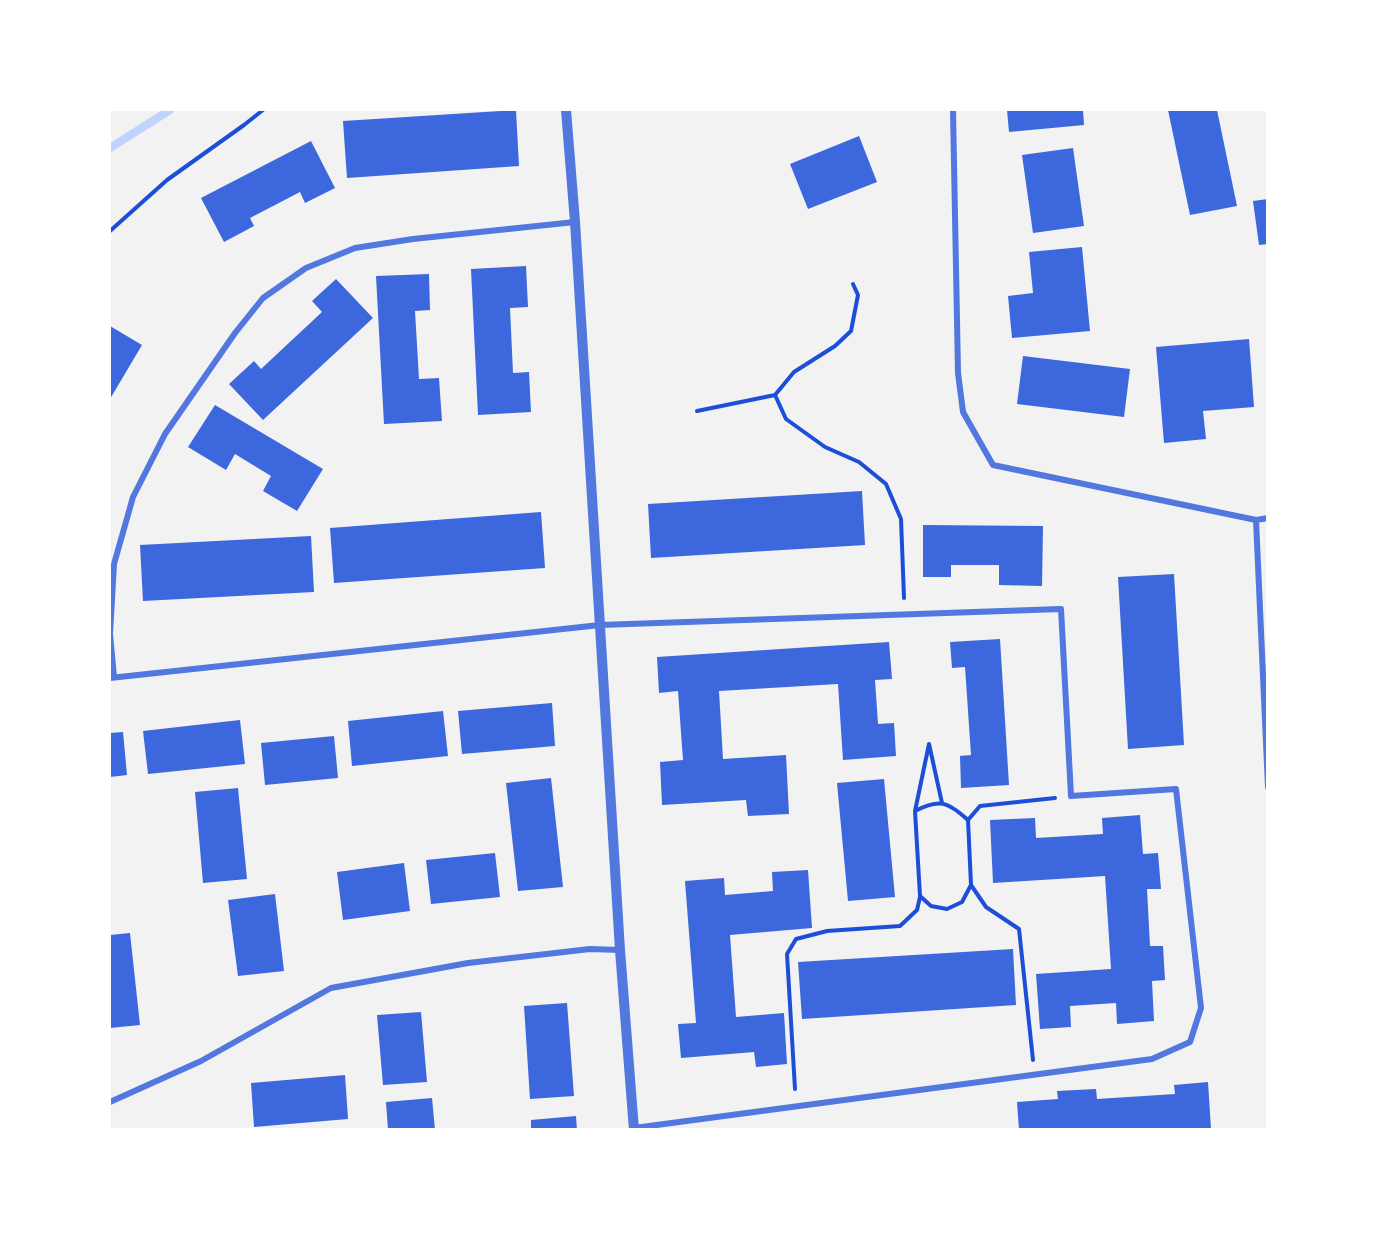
<!DOCTYPE html>
<html>
<head>
<meta charset="utf-8">
<style>
	body { margin:0 }
	#map { position:relative; width:1377px; height:1239px; overflow:hidden; background:#f2f2f2; font-family:Ubuntu,sans-serif }
	canvas { display:block }
	.frame { position:absolute; inset:0; border:111px solid #fff; pointer-events:none }
</style>
</head>
<body>
<div id="map">
<canvas width="1377" height="1239"></canvas>
<div class="frame"></div>
</div>
<script>
const ctx = document.querySelector('canvas').getContext('2d');
ctx.lineJoin = 'round';
function stroke(path, color, width, dash) { ctx.strokeStyle = color; ctx.lineWidth = width; ctx.lineCap = dash ? 'butt' : 'round'; ctx.setLineDash(dash || []); ctx.stroke(path); }
function paint(path, color) { ctx.fillStyle = color; ctx.fill(path, 'evenodd'); }
const stream = new Path2D(`
	M110,148L170,110`);
const building = new Path2D(`
	M516,110L519,166L347,178L343,121Z
	M1007,110H1083L1084,125L1009,132Z
	M1168,110H1217L1237,206L1190,215Z
	M859,136L877,182L808,209L790,164Z
	M311,141L335,188L305,203L300,192L250,218L254,226L224,242L201,198Z
	M1073,148L1084,226L1033,233L1022,155Z
	M1268,199V244L1259,245L1253,201Z
	M1082,247L1090,331L1012,338L1008,296L1033,293L1029,252Z
	M526,266L528,307L510,308L513,373L529,372L531,412L478,415L471,269Z
	M429,274L430,310L415,311L419,379L439,378L442,421L384,424L376,276Z
	M336,279L373,318L263,420L229,384L254,361L261,369L322,312L312,301Z
	M110,326L142,345L110,399Z
	M1249,339L1254,407L1203,411L1206,439L1164,443L1156,347Z
	M1023,356L1130,369L1124,417L1017,404Z
	M215,405L323,469L297,511L263,491L271,476L235,454L226,470L188,447Z
	M862,491L865,545L651,558L648,504Z
	M541,512L545,568L334,583L330,528Z
	M923,525L1043,526L1042,586L999,585V565H951V577H923Z
	M311,536L314,592L143,601L140,545Z
	M1174,574L1184,745L1128,749L1118,577Z
	M1000,639L1009,785L961,788L960,756L971,755L965,667L952,668L950,642Z
	M889,642L892,679L875,680L878,724L894,723L896,756L843,760L838,684L719,691L723,759L786,755L789,814L748,816L746,800L662,805L660,762L683,760L678,691L659,693L657,657Z
	M552,703L555,746L462,754L458,711Z
	M443,711L448,756L352,766L348,721Z
	M240,720L245,764L148,774L143,731Z
	M123,732L127,775L110,777V733Z
	M334,736L338,778L265,785L261,743Z
	M551,778L563,887L518,891L506,783Z
	M884,779L895,897L848,901L837,783Z
	M238,788L247,879L203,883L195,792Z
	M1140,815L1143,854L1158,853L1161,889H1147L1150,946H1163L1165,980L1152,981L1154,1021L1117,1024L1116,1003L1070,1006L1071,1027L1040,1029L1036,974L1111,969L1105,876L993,883L990,820L1035,818L1036,838L1103,834L1102,818Z
	M495,853L500,897L431,904L426,860Z
	M404,863L410,911L343,920L337,872Z
	M808,870L812,928L730,935L736,1017L784,1013L787,1064L756,1067L754,1052L681,1058L678,1024L696,1023L685,881L724,878L725,895L773,891L772,872Z
	M275,894L284,971L238,976L228,900Z
	M130,933L140,1025L110,1028V935Z
	M1013,949L1016,1005L802,1019L798,962Z
	M567,1003L574,1096L530,1099L524,1006Z
	M421,1012L427,1082L383,1085L377,1015Z
	M345,1075L348,1119L254,1127L251,1083Z
	M1208,1082L1211,1129L1019,1130L1017,1102L1058,1099L1057,1091L1096,1089L1097,1099L1175,1094L1174,1085Z
	M432,1098L435,1130H388L386,1102Z
	M576,1116L577,1130H531V1120Z`);
const path = new Path2D(`
	M110,231L167,180L244,125L263,110
	M853,284L858,295L851,331L835,346L794,372L775,395L786,419L825,447L859,462L886,484L901,519L904,598
	M697,411L775,395
	M915,811L929,744L942,803
	M968,820C948,802 940,798 915,811L920,896L931,906L947,909L962,902L971,885L968,820L980,806L1055,798
	M971,885L986,907L1019,929L1033,1060
	M795,1089L787,954L796,939L827,931L900,926L917,910L920,897`);
const minor = new Path2D(`
	M953,110L958,373L963,412L993,465L1256,520L1268,518
	M1256,520L1268,787
	M114,677L110,634L114,564L133,497L165,434L235,333L263,298L306,268L355,248L413,239L575,222
	M110,678L600,625L1061,609L1071,796L1176,789L1201,1008L1190,1042L1152,1059L634,1128
	M110,1102L201,1061L331,988L468,963L590,949L620,950`);
const tertiary = new Path2D(`
	M566,110L575,222L620,950L634,1130`);
stroke(stream, '#bfd3fe', 8);
paint(building, '#3d67dc');
stroke(path, '#1d4ed8', 4);
stroke(minor, '#5277de', 6);
stroke(tertiary, '#5277de', 10);
</script>
</body>
</html>
